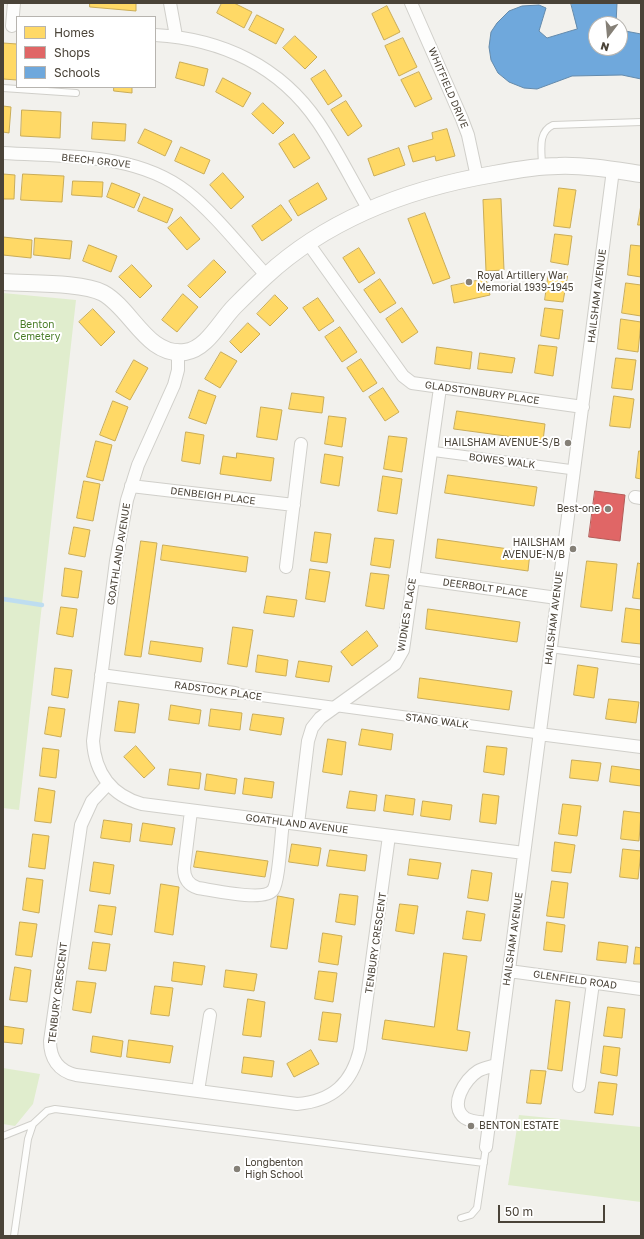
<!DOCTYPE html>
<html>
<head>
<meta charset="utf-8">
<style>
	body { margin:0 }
	#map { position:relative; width:644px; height:1239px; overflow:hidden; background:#f2f1ed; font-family:"Golos Text",sans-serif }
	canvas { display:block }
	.frame { position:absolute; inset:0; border:4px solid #4a4338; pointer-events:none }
	.legend { position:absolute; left:16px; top:16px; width:140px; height:72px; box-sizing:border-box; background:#fff; border:1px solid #b7b4af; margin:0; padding:5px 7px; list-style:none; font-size:12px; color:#4a4338 }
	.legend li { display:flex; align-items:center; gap:8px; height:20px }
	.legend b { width:20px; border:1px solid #b7b4af }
	.north { position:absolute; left:588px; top:16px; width:40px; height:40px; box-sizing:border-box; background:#fff; border:1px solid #b7b4af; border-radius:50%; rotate:196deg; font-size:11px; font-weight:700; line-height:16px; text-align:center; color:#4a4338 }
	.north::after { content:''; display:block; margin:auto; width:14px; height:18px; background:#858077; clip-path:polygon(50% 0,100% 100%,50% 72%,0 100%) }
	.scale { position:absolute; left:498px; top:1205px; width:107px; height:18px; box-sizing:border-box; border:2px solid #4a4338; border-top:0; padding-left:5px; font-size:12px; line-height:14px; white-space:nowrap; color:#4a4338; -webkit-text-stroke:3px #fff; paint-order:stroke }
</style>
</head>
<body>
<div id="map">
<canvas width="644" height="1239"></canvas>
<div class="frame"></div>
<ul class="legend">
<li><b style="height:11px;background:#ffd966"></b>Homes</li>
<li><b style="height:11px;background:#e06666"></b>Shops</li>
<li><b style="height:11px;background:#6fa8dc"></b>Schools</li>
</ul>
<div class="north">N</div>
<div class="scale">50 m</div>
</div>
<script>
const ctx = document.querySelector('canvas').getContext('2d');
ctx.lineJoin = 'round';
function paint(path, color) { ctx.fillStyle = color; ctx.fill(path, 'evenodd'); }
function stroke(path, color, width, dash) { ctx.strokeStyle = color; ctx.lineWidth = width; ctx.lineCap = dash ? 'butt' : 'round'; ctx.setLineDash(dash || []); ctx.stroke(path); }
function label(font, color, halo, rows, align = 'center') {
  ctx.font = font + ' "Golos Text",sans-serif'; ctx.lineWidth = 4; ctx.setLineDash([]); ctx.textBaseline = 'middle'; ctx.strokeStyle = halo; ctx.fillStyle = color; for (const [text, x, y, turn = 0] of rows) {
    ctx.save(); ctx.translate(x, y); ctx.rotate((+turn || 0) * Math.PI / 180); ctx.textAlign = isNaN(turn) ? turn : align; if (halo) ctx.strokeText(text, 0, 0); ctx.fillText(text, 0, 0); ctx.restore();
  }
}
const green = new Path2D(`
	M3,293L76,300L19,810L3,808Z
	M3,1068L40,1074L33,1104L15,1126L3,1124Z
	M519,1115L641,1127V1202L508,1185Z`);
const homes = new Path2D(`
	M90,3H136V11L90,7Z
	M222,3H234L252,12L244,28L217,13Z
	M387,6L400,32L384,40L372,14Z
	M257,15L284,29L276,44L249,30Z
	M295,36L317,57L305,69L283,48Z
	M403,38L417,67L399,76L385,46Z
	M3,43L17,44V80L3,79Z
	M180,62L208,69L204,86L176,78Z
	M325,70L342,96L328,105L311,79Z
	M419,72L432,99L415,107L401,80Z
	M223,78L251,93L243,107L216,92Z
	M114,87H132V93L114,91Z
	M346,101L362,126L348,136L331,110Z
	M263,103L284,123L273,134L252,114Z
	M3,106L11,107L9,133L3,132Z
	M22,110L61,112L60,138L21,136Z
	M93,122L126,124L125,141L92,139Z
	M145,129L172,141L165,156L138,143Z
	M447,129L455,156L436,161L435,156L413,162L408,146L433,139L432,133Z
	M294,134L310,158L294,168L279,144Z
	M181,147L210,160L204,174L175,161Z
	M399,148L405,165L374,176L368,159Z
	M223,173L244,197L231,209L210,185Z
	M3,174L15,175L14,199H3Z
	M23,174L64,176L62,202L21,200Z
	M73,181L103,182L102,197L72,195Z
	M112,183L140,194L134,208L107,197Z
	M318,183L327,199L298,216L289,201Z
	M559,188L576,190L570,228L554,226Z
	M144,197L173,209L167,223L138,211Z
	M501,199L504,270L486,271L483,200Z
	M281,205L292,220L262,241L252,226Z
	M641,205V225H638Z
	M425,213L450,278L433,284L408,219Z
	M181,217L200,239L187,250L168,228Z
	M555,234L572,236L568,265L551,262Z
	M3,237L32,240L31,258L3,255Z
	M35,238L72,241L70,259L34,255Z
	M89,245L117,256L111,272L83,261Z
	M631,245L641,246V277L628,275Z
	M359,248L375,273L359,283L343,258Z
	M214,260L226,272L200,298L188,286Z
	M132,265L152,286L140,298L119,277Z
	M549,271L568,273L563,302L545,300Z
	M380,279L396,303L380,313L364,290Z
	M486,279L490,295L454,303L451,286Z
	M626,283L641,285V316L622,313Z
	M183,294L198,307L177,332L162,320Z
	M275,295L288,308L270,326L257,314Z
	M318,298L334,321L319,331L303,308Z
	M402,308L418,332L402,343L386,319Z
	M545,308L563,310L559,339L541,336Z
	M93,309L115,332L101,346L79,322Z
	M621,319L641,322L638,352L618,349Z
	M248,323L260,334L241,353L230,342Z
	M340,327L357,352L342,362L325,337Z
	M539,345L557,347L553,376L535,373Z
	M437,347L472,352L470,369L435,364Z
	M221,352L237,361L220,388L205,379Z
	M480,353L515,358L512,373L478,369Z
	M616,358L636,360L632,390L612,388Z
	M361,359L377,383L363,392L347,368Z
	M134,360L148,368L130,400L116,392Z
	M383,388L399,412L385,421L369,397Z
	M199,390L216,396L206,424L189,418Z
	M292,393L324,397L322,413L289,409Z
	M614,396L634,399L630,428L610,426Z
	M113,401L128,407L115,441L100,435Z
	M261,407L282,410L277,440L257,437Z
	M457,411L545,424L543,441L454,429Z
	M329,416L346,418L342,447L325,444Z
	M186,432L204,435L200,464L182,461Z
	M389,436L407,438L402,472L384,469Z
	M96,441L112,445L103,481L87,477Z
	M639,451H641V479L636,478Z
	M237,453L274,458L271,481L220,474L223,456L236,458Z
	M325,454L343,457L339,486L321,483Z
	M448,475L537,487L534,506L445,493Z
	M383,476L402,479L397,514L378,511Z
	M84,481L100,484L93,521L77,518Z
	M74,527L90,530L85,557L69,554Z
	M315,532L331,534L327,563L311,561Z
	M375,538L394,540L390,568L371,565Z
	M438,539L530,552L528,571L436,558Z
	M141,541L157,543L141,657L125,655Z
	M163,545L248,557L246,572L161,560Z
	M587,561L617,564L612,611L581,607Z
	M638,563L641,564V599L633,598Z
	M65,568L82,571L78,598L62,596Z
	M310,569L330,572L325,602L306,599Z
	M371,573L389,575L384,609L366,606Z
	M267,596L297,600L294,617L264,613Z
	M61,607L77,609L73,637L57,634Z
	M626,608L641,610V644L622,642Z
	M428,609L520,622L517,642L426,629Z
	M233,627L253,630L247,667L228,664Z
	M367,631L378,646L352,666L341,652Z
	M151,641L203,648L201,662L149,654Z
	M258,655L288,660L286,676L256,672Z
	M299,661L332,666L329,682L296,677Z
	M578,665L598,668L594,698L574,695Z
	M55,668L72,670L68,698L52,695Z
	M420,678L512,691L509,710L418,698Z
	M609,699L639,702L636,723L606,719Z
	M119,701L139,704L135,733L115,731Z
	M171,705L201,710L199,724L169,720Z
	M49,707L65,709L61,737L45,734Z
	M211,709L242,713L240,730L209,726Z
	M253,714L284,718L281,735L250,730Z
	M362,729L393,734L391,750L359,745Z
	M328,739L346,742L342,775L323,772Z
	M136,746L155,768L144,778L124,757Z
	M487,746L507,748L504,775L484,772Z
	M43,748L59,750L56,778L40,776Z
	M572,760L601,763L598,781L570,778Z
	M612,766L641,770V786L610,782Z
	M170,769L201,773L199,789L168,785Z
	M207,774L237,779L235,794L205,790Z
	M245,778L274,782L272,798L243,794Z
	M39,788L55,791L51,823L35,821Z
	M350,791L377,795L375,811L347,808Z
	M483,794L499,796L496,824L480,822Z
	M386,795L415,799L413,815L384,811Z
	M423,801L452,805L450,820L421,816Z
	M563,804L581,806L577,836L559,834Z
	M624,811L641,813L639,841L621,839Z
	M104,820L132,824L130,842L101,838Z
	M143,823L175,828L172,845L140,841Z
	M33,834L49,836L45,869L29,867Z
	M555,842L575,845L571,873L552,871Z
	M292,844L321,848L318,866L289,862Z
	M623,849L641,851L638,879L620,877Z
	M330,850L367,855L365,871L327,866Z
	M197,851L268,861L265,877L194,867Z
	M410,859L441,863L438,879L408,875Z
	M94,862L114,865L110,894L90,891Z
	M472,870L492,873L488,901L468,898Z
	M27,878L43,880L39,913L23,910Z
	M552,881L568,883L564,918L547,916Z
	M161,884L179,887L173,935L155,932Z
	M340,894L358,896L355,925L336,922Z
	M278,896L294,899L287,949L271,947Z
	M400,904L418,906L414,934L396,931Z
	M99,905L116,907L112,935L95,932Z
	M467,911L485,914L481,941L463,939Z
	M20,922L37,924L32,957L16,955Z
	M547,922L565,925L562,952L544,950Z
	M323,933L342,936L338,965L319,962Z
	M93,942L110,944L106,971L89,969Z
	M599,942L628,946L626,963L597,960Z
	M636,947L641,948V964H634Z
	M444,953L467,956L457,1030L470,1032L467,1051L382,1039L385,1020L434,1027Z
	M174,962L205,966L202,985L172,981Z
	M15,967L31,970L27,1002L10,1000Z
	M226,970L257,974L254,991L224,987Z
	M319,971L337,973L333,1002L315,999Z
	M77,981L96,983L91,1013L73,1010Z
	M155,986L173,988L169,1016L151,1014Z
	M248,999L265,1002L261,1037L243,1035Z
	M556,1000L570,1002L562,1071L548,1069Z
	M608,1007L625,1009L622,1038L604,1036Z
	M323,1012L341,1014L337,1042L319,1040Z
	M3,1026L24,1029L22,1044L3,1042Z
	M93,1036L123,1041L121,1057L91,1052Z
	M129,1040L173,1046L170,1063L127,1057Z
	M604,1046L620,1048L617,1076L601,1073Z
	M311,1050L319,1064L294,1077L287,1064Z
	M244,1057L274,1061L272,1077L242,1073Z
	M531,1070L546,1071L541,1104L527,1103Z
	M599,1082L617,1084L613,1115L595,1113Z`);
const shops = new Path2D(`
	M595,491L625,495L620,541L589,537Z`);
const schools = new Path2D(`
	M571,3H617L616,24H596V48H620V30L641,34V79L622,75L572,76L537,89L524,88L509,82L498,73L491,60L489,47L491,32L497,23L509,11L522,6L539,5L546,8L539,31L547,38L577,29Z`);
const stream = new Path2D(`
	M3,599L42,605`);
const service = new Path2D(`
	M3,88L76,93
	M542,166C542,152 537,132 553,125L641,122
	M550,649L641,661
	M3,1136L33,1124L47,1111L55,1109L484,1163
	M461,1218L471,1215L477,1208L486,1147
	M14,1236L28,1139L33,1124`);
const pedestrian = new Path2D(`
	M430,451L574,470
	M235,693L539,734`);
const minor = new Path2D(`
	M170,3L176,36
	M411,3L462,119L468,135L477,177
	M12,26L14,3
	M155,35C222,39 280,66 318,122C337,150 352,181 369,210
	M3,153C65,157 136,152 187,192C214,213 242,249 266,275
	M308,243L403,376L412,383L583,407
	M178,352V370L174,385L138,465L127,500L116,561L93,741C95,773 111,795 142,804L524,853
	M131,486L294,505
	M635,497L641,498
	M286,567L301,444
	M413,578L557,598
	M101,675L235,693
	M539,734L641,747
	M108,784L92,801L81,825L50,1041C50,1058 58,1071 76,1075L297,1104C333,1101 352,1083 360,1049L389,836
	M191,811L184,868C184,878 188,885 198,888C212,890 264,902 273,890C279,882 281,835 283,822
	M298,824L308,741L312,728L320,718L395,664L403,650L440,388
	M509,971L641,989
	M579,1086L593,983
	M198,1091L210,1015
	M489,1123C481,1122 471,1122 465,1118C448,1106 465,1079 478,1071C483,1068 490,1067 496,1065
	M486,1147L613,170`);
const tertiary = new Path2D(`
	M3,282C29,284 82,282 103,293C132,309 147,357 185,352C207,349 220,321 235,306C245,296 255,286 266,276C329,218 411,188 494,174C515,170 537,166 558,166C586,165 614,170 641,174`);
const markers = [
	[469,282,4,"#858077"],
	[568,443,4,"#858077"],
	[608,509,4,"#858077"],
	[573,549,4,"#858077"],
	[471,1126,4,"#858077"],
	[237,1169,4,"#858077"]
];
const streetNames = [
	["WHITFIELD DRIVE",448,88,67],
	["BEECH GROVE",96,161,6],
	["HAILSHAM AVENUE",597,296,-83],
	["GLADSTONBURY PLACE",482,393,8],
	["BOWES WALK",502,461,7],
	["DENBEIGH PLACE",213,496,7],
	["GOATHLAND AVENUE",119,554,-81],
	["DEERBOLT PLACE",485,588,8],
	["WIDNES PLACE",407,615,-81],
	["HAILSHAM AVENUE",554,618,-83],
	["RADSTOCK PLACE",218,691,8],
	["STANG WALK",437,721,7],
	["GOATHLAND AVENUE",297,824,7],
	["HAILSHAM AVENUE",513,939,-82],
	["TENBURY CRESCENT",376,943,-82],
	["GLENFIELD ROAD",575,980,8],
	["TENBURY CRESCENT",58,993,-83]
];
const poiNames = [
	["Royal Artillery War",477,276],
	["Memorial 1939-1945",477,288],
	["HAILSHAM AVENUE-S/B",560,443,"right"],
	["Best-one",600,509,"right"],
	["HAILSHAM",565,543,"right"],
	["AVENUE-N/B",565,555,"right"],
	["BENTON ESTATE",479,1126],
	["Longbenton",245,1163],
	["High School",245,1175]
];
const parkNames = [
	["Benton",37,325],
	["Cemetery",37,337]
];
paint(green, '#e0edcd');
paint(homes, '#ffd966');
stroke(homes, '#c9ac58', 1);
paint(shops, '#e06666');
stroke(shops, '#b35c58', 1);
paint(schools, '#6fa8dc');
stroke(schools, '#648aab', 1);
stroke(stream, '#beddf0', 4.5);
stroke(service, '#d0cfca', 8);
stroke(pedestrian, '#d0cfca', 11);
stroke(minor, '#d0cfca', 14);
stroke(tertiary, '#d0cfca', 18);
stroke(service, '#fdfdfc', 6);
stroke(pedestrian, '#fdfdfc', 9);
stroke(minor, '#fdfdfc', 12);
stroke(tertiary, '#fdfdfc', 16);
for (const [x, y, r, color] of markers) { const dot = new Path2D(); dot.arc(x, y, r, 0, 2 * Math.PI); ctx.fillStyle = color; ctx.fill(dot); stroke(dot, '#fff', 1.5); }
label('10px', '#4a4338', '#fff', streetNames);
label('10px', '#4a4338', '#fff', poiNames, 'left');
label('10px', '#4a7e29', '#fff', parkNames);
</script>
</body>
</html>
